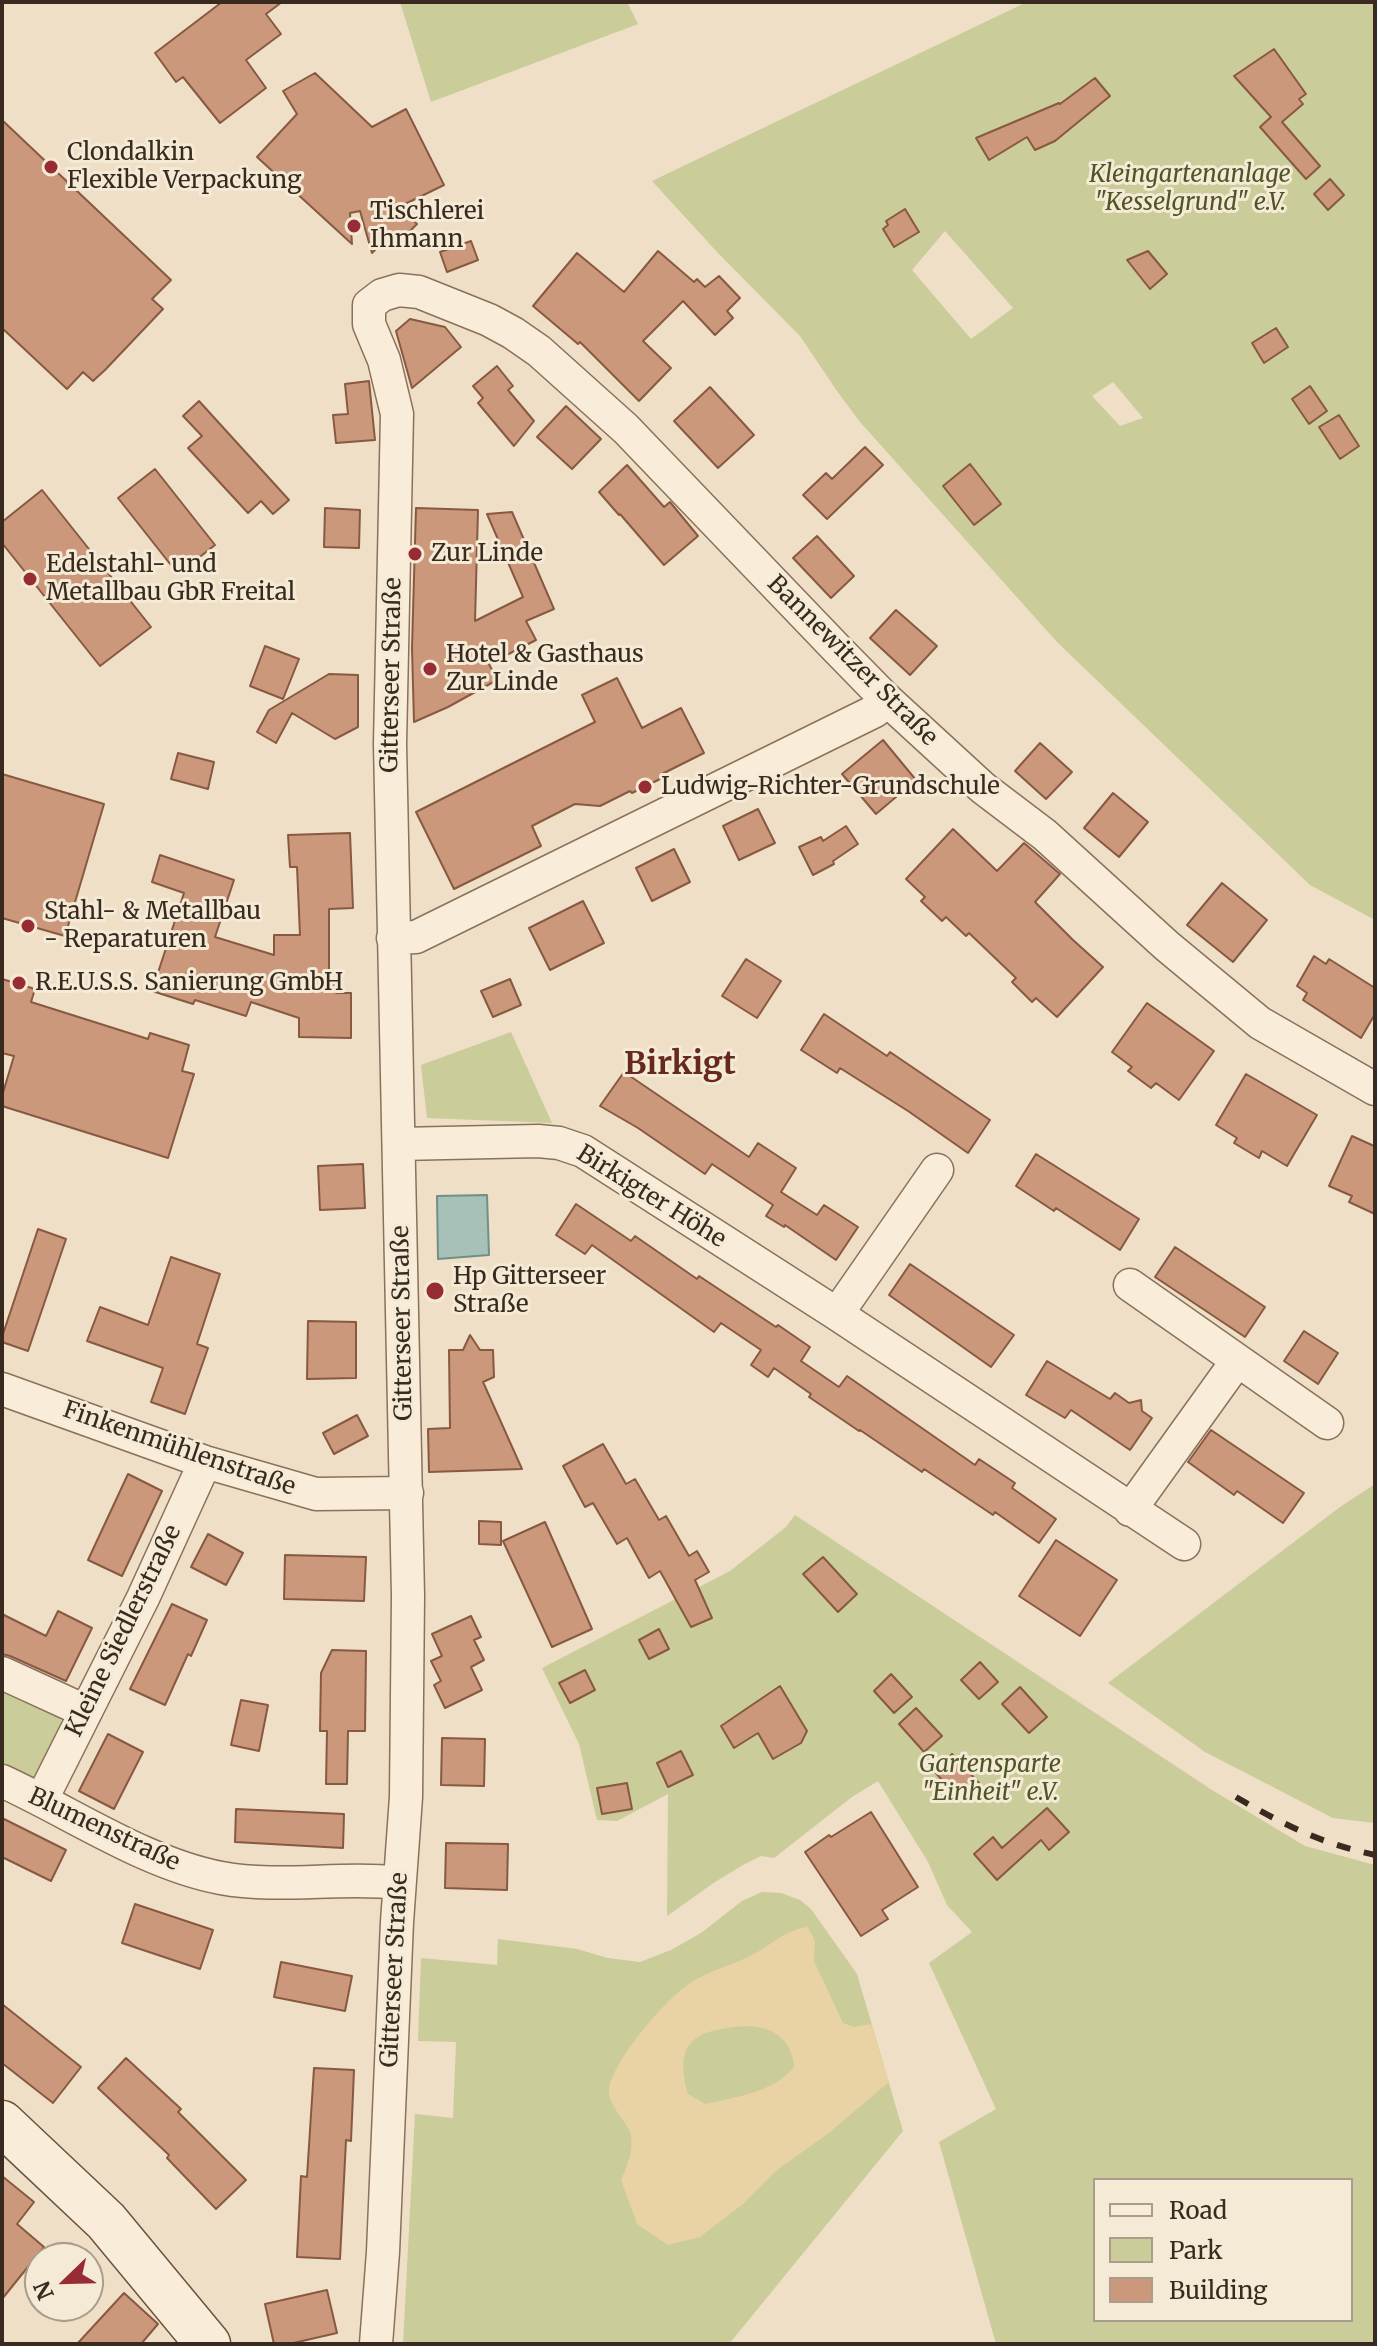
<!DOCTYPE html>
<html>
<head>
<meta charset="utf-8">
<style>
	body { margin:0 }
	#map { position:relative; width:1377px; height:2346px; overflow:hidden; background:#eedfc6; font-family:Merriweather,serif }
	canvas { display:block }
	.frame { position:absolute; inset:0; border:4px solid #392a1f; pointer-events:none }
	.legend { position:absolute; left:1093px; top:2178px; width:260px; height:144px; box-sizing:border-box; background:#f5ead5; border:2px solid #aa9d8c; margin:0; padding:10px 14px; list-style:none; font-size:24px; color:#392a1f }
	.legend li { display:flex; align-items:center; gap:16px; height:40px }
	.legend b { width:40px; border:2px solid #aa9d8c }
	.north { position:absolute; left:24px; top:2242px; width:80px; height:80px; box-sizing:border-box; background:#f5ead5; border:2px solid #aa9d8c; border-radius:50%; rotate:247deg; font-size:22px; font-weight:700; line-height:32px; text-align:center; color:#392a1f }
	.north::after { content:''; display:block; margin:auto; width:28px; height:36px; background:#982c34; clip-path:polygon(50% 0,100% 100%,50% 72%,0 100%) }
</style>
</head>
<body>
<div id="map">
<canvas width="1377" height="2346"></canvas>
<div class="frame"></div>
<ul class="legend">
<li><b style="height:10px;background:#f9edd9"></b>Road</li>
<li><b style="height:22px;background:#cacc99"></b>Park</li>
<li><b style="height:22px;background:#cc987c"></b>Building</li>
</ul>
<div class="north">N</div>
</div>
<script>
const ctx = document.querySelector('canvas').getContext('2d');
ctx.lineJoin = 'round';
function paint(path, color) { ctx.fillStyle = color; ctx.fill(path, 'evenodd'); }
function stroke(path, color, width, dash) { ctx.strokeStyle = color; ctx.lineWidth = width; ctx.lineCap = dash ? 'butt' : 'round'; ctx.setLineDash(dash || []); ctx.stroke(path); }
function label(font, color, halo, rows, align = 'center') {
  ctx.font = font + ' Merriweather,serif'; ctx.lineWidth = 6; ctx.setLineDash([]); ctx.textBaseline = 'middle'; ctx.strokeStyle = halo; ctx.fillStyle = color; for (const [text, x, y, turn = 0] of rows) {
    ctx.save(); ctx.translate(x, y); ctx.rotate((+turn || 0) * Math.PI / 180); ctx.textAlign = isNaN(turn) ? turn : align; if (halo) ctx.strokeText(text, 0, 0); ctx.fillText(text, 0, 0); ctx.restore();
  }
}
const green = new Path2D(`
	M400,2H627L638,24L431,102Z
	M1027,2H1375V920L1310,885L1057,642L860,422L837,391L800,336L718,253L652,181ZM945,231L1013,308L971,339L912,270ZM1113,382L1143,418L1120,426L1092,396Z
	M511,1032L552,1123L427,1118L421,1065Z
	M1375,1484V1823L1333,1818L1205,1752L1108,1683L1340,1507Z
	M795,1515L1212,1790L1305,1846L1375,1865V2344H996L939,2142L996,2109L929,1963L972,1932L947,1905L928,1862L878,1781L852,1797L774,1858L761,1856L743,1865L715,1882L667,1916L668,1794L617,1821L597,1820L579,1744L542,1668L730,1571L786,1527ZM1095,2180H1351V2320H1095Z
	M2,1684L58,1711L63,1726L39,1777L24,1782L2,1771Z
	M762,1892L781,1893L800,1900L811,1909L857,1974L903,2131L729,2344H403L415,2114L453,2118L456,2042L418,2041L421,1958L497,1965L498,1939L577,1949L608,1958L640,1962L671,1950L701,1933L742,1901Z`);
const sand = new Path2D(`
	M808,1927L815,1941L814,1961L843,2023L854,2027L871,2024L889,2082L829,2133L777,2170L743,2204L700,2237L668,2245L637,2224L621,2180C627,2166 635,2147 630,2132C624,2118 607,2104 609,2088C614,2059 671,1991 697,1979C715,1969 735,1964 754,1954C773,1944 786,1929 808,1927ZM745,2026C771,2026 792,2038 794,2067C772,2093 738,2096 706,2104L688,2094C673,2040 696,2030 745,2026Z`);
const water = new Path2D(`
	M487,1195L489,1255L438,1259L437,1196Z`);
const building = new Path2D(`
	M222,2H282L266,14L281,34L246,60L266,88L220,123L183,77L176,82L155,53Z
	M1274,49L1306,94L1299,99L1303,104L1282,122L1320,166L1306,179L1260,127L1271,117L1234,76Z
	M315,73L372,127L406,109L444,185L399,207L417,224L394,247L386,239L372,253L360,211L350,213L352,244L257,157L297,114L283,91Z
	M1095,78L1110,96L1055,141L1035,150L1027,137L989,160L976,138L1059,103L1060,104Z
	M2,120L171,280L152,299L163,309L105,370L93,381L83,372L67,389L2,328Z
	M1330,179L1344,195L1328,210L1314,194Z
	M905,209L919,232L894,247L883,229L888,225L886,221Z
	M471,241L478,260L447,272L440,252Z
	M658,251L694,282L697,279L705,287L719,276L740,298L727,311L733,318L715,335L683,301L643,341L671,368L639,401L580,342L578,344L533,306L577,253L624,292Z
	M1148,251L1167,274L1150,289L1127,260Z
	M410,319L445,327L461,347L412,388L396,331Z
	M1276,328L1288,347L1264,363L1252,343Z
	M497,366L513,386L508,390L534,421L514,446L478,403L483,398L473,386Z
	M369,381L375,440L336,443L333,415L348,414L345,384Z
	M1310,386L1327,411L1309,424L1292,399Z
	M710,387L754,435L718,468L674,421Z
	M199,401L289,500L273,514L261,501L248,513L188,448L202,436L183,416Z
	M566,406L601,439L572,469L537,437Z
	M1339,415L1359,446L1340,459L1319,427Z
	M865,447L883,465L827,519L803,495L826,473L832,479Z
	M970,464L1001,504L974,525L943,486Z
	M627,465L664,507L670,502L698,536L664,565L620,514L619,515L599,492Z
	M155,469L215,545L178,574L118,498Z
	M42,490L151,627L100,666L2,543V522Z
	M325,508L360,510L359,548L324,547Z
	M416,508L478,510L475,621L523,597L487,514L512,512L554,609L526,621L536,640L489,664L497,680L448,707L414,722L412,648Z
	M817,536L854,576L831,598L793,558Z
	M896,610L937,646L910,675L870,638Z
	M265,646L299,659L283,699L250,686Z
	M329,674L358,675V727L335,739L292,713L276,743L257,732L269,710Z
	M617,678L642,728L681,708L704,753L660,775L662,778L632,793L630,791L600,806L575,804L532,826L541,846L454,889L416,812L595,722L582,695Z
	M883,740L916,780L876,814L842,774Z
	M1040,743L1072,772L1046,799L1015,771Z
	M178,753L214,762L208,789L171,779Z
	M2,774L104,804L65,936L2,918Z
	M1113,793L1148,822L1119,857L1084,828Z
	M758,809L775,843L739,860L723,826Z
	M846,826L858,844L833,861L834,864L813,875L799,847L821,837L823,841Z
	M953,829L997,871L1024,843L1060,874L1035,902L1073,940L1103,967L1057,1017L1036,998L1032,1002L1012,982L1016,978L969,933L966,936L946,917L942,921L921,901L925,897L906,879Z
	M350,833L353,908L329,909V984H336V993H351V1038L299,1037V1018L251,1002L246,1016L195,1000L193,1004L152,991L184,893L152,882L160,855L234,880L215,937L274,955V935H300L297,867H290L288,835Z
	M674,849L690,882L652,901L636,868Z
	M1222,883L1267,920L1233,962L1187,925Z
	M583,901L604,943L550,970L529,928Z
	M1314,956L1326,964L1329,959L1375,988V1014L1361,1038L1303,1000L1307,993L1297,986Z
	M746,959L781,981L757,1018L722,996Z
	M2,979L35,989L31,1002L148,1039L150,1033L189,1045L182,1071L194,1074L168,1158L2,1106V1096L14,1056L2,1053Z
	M510,979L521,1005L493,1017L481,991Z
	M1147,1003L1214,1051L1179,1100L1156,1083L1151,1088L1128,1071L1132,1067L1112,1052Z
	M824,1014L887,1056L890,1052L990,1120L968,1153L908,1111L840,1068L837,1073L801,1050Z
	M624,1072L749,1157L758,1143L796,1168L781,1192L817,1215L824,1205L858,1227L836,1260L785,1225L784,1227L766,1216L773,1205L712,1164L705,1174L638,1128L600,1106Z
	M1246,1074L1317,1115L1287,1166L1262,1151L1259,1158L1234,1143L1237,1138L1216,1125Z
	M1352,1136L1374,1146L1375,1143V1214L1349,1202L1352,1196L1329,1186Z
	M1036,1154L1139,1219L1120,1250L1056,1208L1054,1211L1016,1186Z
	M363,1164L365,1208L320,1210L318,1166Z
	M576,1204L631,1241L635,1236L697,1279L699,1276L776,1327L778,1325L810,1347L801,1361L839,1387L847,1376L975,1465L979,1459L1015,1483L1012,1488L1056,1519L1039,1543L995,1512L993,1515L924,1469L922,1472L860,1430L859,1431L809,1397L811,1394L774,1368L768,1377L751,1365L761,1350L721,1323L714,1332L592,1245L585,1254L556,1235Z
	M38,1229L66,1239L28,1351L2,1342V1337Z
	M1175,1247L1265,1307L1245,1337L1155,1277Z
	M171,1257L220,1274L197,1344L208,1348L185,1414L151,1402L163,1368L87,1341L100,1307L148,1325Z
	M910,1264L1014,1335L991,1367L889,1295Z
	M308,1321L356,1322V1378L307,1379Z
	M1304,1331L1338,1353L1318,1384L1284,1361Z
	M470,1335L480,1350H493L494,1377L483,1382L522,1469L429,1472L428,1429L450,1428L449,1350H463Z
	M1047,1361L1110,1399L1115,1393L1129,1403L1141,1400L1142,1411L1152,1418L1130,1450L1071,1410L1065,1418L1026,1395Z
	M357,1415L368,1436L334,1454L323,1433Z
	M1211,1430L1304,1493L1283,1523L1237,1491L1234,1495L1188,1462Z
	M603,1444L626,1484L635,1479L659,1520L666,1516L689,1556L697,1551L709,1572L695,1580L712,1618L691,1627L660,1571L649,1578L627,1538L617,1544L593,1503L585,1507L563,1466Z
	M128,1474L162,1491L122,1576L88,1560Z
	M479,1521L501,1522V1545L479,1544Z
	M545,1522L592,1629L552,1647L503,1541Z
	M208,1534L243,1553L226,1585L191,1567Z
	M1056,1540L1117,1580L1080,1636L1019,1596Z
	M285,1555L366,1557L364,1601L284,1599Z
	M823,1557L857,1594L838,1612L803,1574Z
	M172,1604L207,1620L191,1656L188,1654L165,1705L130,1689Z
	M58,1611L92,1628L66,1681L10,1656L2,1654V1614L46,1636Z
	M471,1616L481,1637L474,1640L484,1660L471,1667L482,1690L445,1708L434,1685L441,1681L431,1661L442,1656L432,1634Z
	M659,1629L669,1649L649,1659L639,1640Z
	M332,1650L366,1651L365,1731H348L347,1784H326L327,1731H320L321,1673Z
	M980,1662L998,1682L979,1699L961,1680Z
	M585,1670L595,1690L570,1703L559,1683Z
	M891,1674L912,1697L894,1713L874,1691Z
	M780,1686L807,1731L801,1743L773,1759L758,1733L734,1748L721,1726Z
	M1020,1687L1047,1717L1029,1733L1002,1704Z
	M241,1700L268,1705L259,1751L231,1745Z
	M916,1708L942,1736L924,1752L899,1724Z
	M108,1734L143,1752L114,1809L79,1791Z
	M442,1738L485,1739L484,1786L441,1785Z
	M681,1751L693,1775L668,1787L657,1763Z
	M952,1754L979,1783L960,1800L934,1771Z
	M627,1783L632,1809L602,1814L597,1788Z
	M1047,1808L1069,1832L1049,1850L1041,1840L997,1880L974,1854L993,1837L1002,1848Z
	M236,1809L344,1814L343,1848L235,1842Z
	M871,1812L918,1887L882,1910L888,1919L861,1936L805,1852L829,1835L831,1837Z
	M2,1818L66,1850L51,1881L2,1857Z
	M446,1843L508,1844L507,1890L445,1888Z
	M135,1904L213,1930L200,1969L122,1943Z
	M281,1962L352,1976L345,2011L274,1997Z
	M2,2004L81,2067L53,2103L2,2063Z
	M126,2058L181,2109L178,2112L246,2180L216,2209L167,2158L169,2155L98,2088Z
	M314,2068L354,2070L351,2141L346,2140L340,2259L297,2257L301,2176L307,2177Z
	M2,2176L34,2202L17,2224L44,2247L2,2299Z
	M327,2290L337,2333L289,2344H274L265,2304Z
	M124,2293L158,2324L141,2344H77Z`);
const street = new Path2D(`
	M393,938L416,937L875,711L886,699
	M399,1144L538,1141L559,1143L583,1151L837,1314L1184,1544
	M1130,1285L1327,1423
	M837,1314L937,1170
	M2,1389L205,1462L316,1494L407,1493
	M1130,1510L1237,1361
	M2,1673L85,1711
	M2,1781C72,1813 146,1864 221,1878C280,1889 340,1876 399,1883
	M42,1799L143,1598L205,1462
	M376,2344L383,2252L397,1922L406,1797L408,1596L390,744L397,414L384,360L369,324V305L382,295L399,290L419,292L489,320L513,333L539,351L626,429L838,650L886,699L983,788L1045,835L1167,946L1260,1023L1375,1089`);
const secondary = new Path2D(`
	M2,2123L106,2221L208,2344`);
const rail = new Path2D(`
	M1236,1797C1284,1825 1320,1843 1375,1855`);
const markers = [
	[51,167,8,"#982c34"],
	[354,226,8,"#982c34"],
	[415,554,8,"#982c34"],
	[30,579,8,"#982c34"],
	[430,669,8,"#982c34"],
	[645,787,8,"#982c34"],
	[28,926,8,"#982c34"],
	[19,983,8,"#982c34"],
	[435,1291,10,"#982c34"]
];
const poiNames = [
	["Clondalkin",67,153],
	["Flexible Verpackung",67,181],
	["Tischlerei",370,212],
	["Ihmann",370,240],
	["Zur Linde",431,554],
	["Edelstahl- und",46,565],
	["Metallbau GbR Freital",46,593],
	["Hotel & Gasthaus",446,655],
	["Zur Linde",446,683],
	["Ludwig-Richter-Grundschule",661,787],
	["Stahl- & Metallbau",44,912],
	["- Reparaturen",44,940],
	["R.E.U.S.S. Sanierung GmbH",35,983],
	["Hp Gitterseer",453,1277],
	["Straße",453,1305]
];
const parkNames = [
	["Kleingartenanlage",1190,175],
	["\"Kesselgrund\" e.V.",1190,203],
	["Gartensparte",990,1765],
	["\"Einheit\" e.V.",990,1793]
];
const streetNames = [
	["Bannewitzer Straße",852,661,45],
	["Gitterseer Straße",392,675,-89],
	["Birkigter Höhe",651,1197,32],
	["Gitterseer Straße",403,1323,-91],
	["Finkenmühlenstraße",179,1449,19],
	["Kleine Siedlerstraße",124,1631,-64],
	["Blumenstraße",104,1830,25],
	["Gitterseer Straße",395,1970,-87]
];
const districtNames = [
	["Birkigt",680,1065]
];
paint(green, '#cacc99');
paint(sand, '#e9d2a3');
paint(water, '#a7c1b8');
stroke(water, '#6e9085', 2);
paint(building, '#cc987c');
stroke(building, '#885941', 2);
stroke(street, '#89715b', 35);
stroke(secondary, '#6b523f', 47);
stroke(street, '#f9edd9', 32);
stroke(secondary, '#f9edd9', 44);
stroke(rail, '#392a1f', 6, [14, 14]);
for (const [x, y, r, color] of markers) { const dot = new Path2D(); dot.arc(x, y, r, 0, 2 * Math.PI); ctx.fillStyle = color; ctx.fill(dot); stroke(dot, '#f5ead5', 3); }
label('24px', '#392a1f', '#f5ead5', poiNames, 'left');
label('italic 24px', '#4d5626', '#f5ead5', parkNames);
label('24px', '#392a1f', '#f5ead5', streetNames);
label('bold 32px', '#66291f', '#f5ead5', districtNames);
</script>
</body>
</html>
